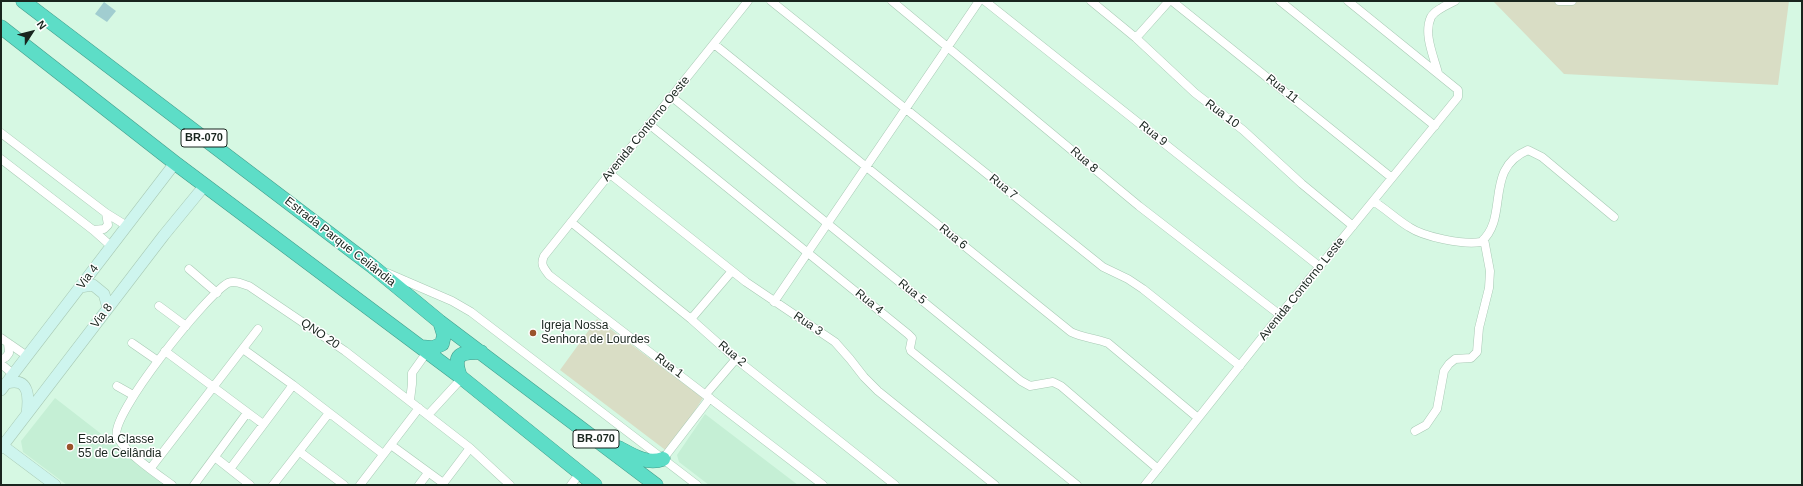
<!DOCTYPE html>
<html>
<head>
<meta charset="utf-8">
<style>
	body { margin:0 }
	#map { position:relative; width:1803px; height:486px; overflow:hidden; background:#d6f8e3; font-family:Arial,sans-serif }
	canvas { display:block }
	.frame { position:absolute; inset:0; border:2px solid #19251e; pointer-events:none }
	.north { position:absolute; left:12px; top:12px; width:40px; height:40px; -webkit-text-stroke:3px #fff; paint-order:stroke; rotate:54deg; font-size:11px; font-weight:700; line-height:16px; text-align:center; color:#19251e }
	.north::after { content:''; display:block; margin:auto; width:14px; height:18px; background:#19251e; clip-path:polygon(50% 0,100% 100%,50% 72%,0 100%) }
</style>
</head>
<body>
<div id="map">
<canvas width="1803" height="486"></canvas>
<div class="frame"></div>
<div class="north">N</div>
</div>
<script>
const ctx = document.querySelector('canvas').getContext('2d');
ctx.lineJoin = 'round';
function paint(path, color) { ctx.fillStyle = color; ctx.fill(path, 'evenodd'); }
function stroke(path, color, width, dash) { ctx.strokeStyle = color; ctx.lineWidth = width; ctx.lineCap = dash ? 'butt' : 'round'; ctx.setLineDash(dash || []); ctx.stroke(path); }
function label(font, color, halo, rows, align = 'center') {
  ctx.font = font + ' Arial,sans-serif'; ctx.lineWidth = 3; ctx.setLineDash([]); ctx.textBaseline = 'middle'; ctx.strokeStyle = halo; ctx.fillStyle = color; for (const [text, x, y, turn = 0] of rows) {
    ctx.save(); ctx.translate(x, y); ctx.rotate((+turn || 0) * Math.PI / 180); ctx.textAlign = isNaN(turn) ? turn : align; if (halo) ctx.strokeText(text, 0, 0); ctx.fillText(text, 0, 0); ctx.restore();
  }
}
const built = new Path2D(`
	M55,398L167,485H67L23,452L21,441Z
	M705,414L798,485H709L679,462L677,455Z`);
const green = new Path2D(`
	M1493,1H1789L1778,85L1564,74Z
	M597,319L703,398L668,452L560,370Z`);
const water = new Path2D(`
	M104,2L116,11L107,22L95,14Z`);
const street = new Path2D(`
	M748,1L544,256C540,265 544,268 549,275L823,485
	M771,1L1103,267L1128,279L1143,289L1240,366
	M892,1L1139,206L1280,315
	M985,1L1320,267
	M1091,1L1136,38L1195,93L1243,130L1302,184L1353,226
	M1172,1L1392,178
	M1280,1L1435,126
	M1559,1H1572
	M1136,38L1169,1
	M714,44L1071,332C1083,338 1095,338 1108,343L1198,418
	M1438,73C1434,57 1423,34 1431,17C1435,10 1447,5 1455,1
	M672,97L1021,381L1030,386L1053,382L1061,386L1158,469
	M650,125L908,334L912,338L910,348L911,351L1077,485
	M1,133L106,213L127,226
	M1,159L93,230L111,246
	M610,174L746,282L835,342L850,359L864,377L878,391L995,485
	M1373,201C1386,209 1396,219 1409,227C1424,237 1463,245 1481,242C1510,217 1483,169 1528,150L1542,157L1614,217
	M571,222L691,319L736,359L895,485
	M93,230L104,229L108,225L106,213
	M189,269L217,293
	M387,273L452,301L471,312L697,485
	M774,302L979,1
	M159,306L186,326
	M691,319L732,271
	M1,338L27,356
	M132,343L158,361
	M243,349L293,385L383,454
	M165,351L263,424
	M1,360L6,357L9,353L8,343
	M1,364L13,374
	M117,386L133,395
	M706,394L736,359
	M410,400L412,384V373L427,352
	M428,415L462,378
	M1415,431L1426,425L1437,409L1444,371L1449,364L1455,359L1471,358L1477,352L1479,328L1489,288L1490,271L1484,239
	M391,445L443,483
	M300,452L344,485
	M216,458L250,485
	M663,459L710,398
	M150,469L258,329
	M230,469L293,385
	M172,485C158,475 123,451 117,436C109,416 207,294 228,283C235,280 242,284 249,286L345,351L470,448L510,485
	M194,485L247,413
	M273,485L329,413
	M360,485L419,408
	M419,485L428,473
	M442,485L470,448
	M571,485L580,473
	M1145,485L1280,315L1458,97V90L1348,1`);
const secondary = new Path2D(`
	M80,287L93,285L104,294L108,308
	M7,383C30,377 29,398 27,414
	M1,390L175,163
	M3,446L55,485
	M1,448L164,235L205,185`);
const highway = new Path2D(`
	M23,1L372,266L440,322L656,485
	M1,27L175,163L462,378L595,485
	M421,347L433,348L442,344L444,335L440,322
	M460,376C452,354 461,352 481,352
	M619,448C632,455 647,465 663,459`);
const markers = [
	[533,333,4,"#9a542b"],
	[70,447,4,"#9a542b"]
];
const shields = [
	[204,138,46],
	[596,439,46]
];
const shieldNames = [
	["BR-070",204,138],
	["BR-070",596,439]
];
const streetNames = [
	["Rua 11",1282,89,39],
	["Rua 10",1222,114,37],
	["Avenida Contorno Oeste",646,129,-51],
	["Rua 9",1153,134,38],
	["Rua 8",1084,160,41],
	["Rua 7",1003,187,39],
	["Rua 6",953,237,39],
	["Estrada Parque Ceilândia",340,242,38],
	["Via 4",88,277,-53],
	["Avenida Contorno Leste",1302,289,-51],
	["Rua 5",912,292,39],
	["Rua 4",869,302,39],
	["Via 8",102,316,-53],
	["Rua 3",808,324,34],
	["QNO 20",320,334,34],
	["Rua 2",732,354,40],
	["Rua 1",669,366,37]
];
const poiNames = [
	["Igreja Nossa",541,326],
	["Senhora de Lourdes",541,340],
	["Escola Classe",78,440],
	["55 de Ceilândia",78,454]
];
paint(built, '#c5efd5');
paint(green, '#d9ddc5');
paint(water, '#a1cdd0');
stroke(street, '#a8c9b4', 9);
stroke(secondary, '#a8c9b4', 12);
stroke(highway, '#459d8c', 15);
stroke(street, '#fff', 8);
stroke(secondary, '#cef5ee', 11);
stroke(highway, '#5dddc7', 14);
for (const [x, y, r, color] of markers) { const dot = new Path2D(); dot.arc(x, y, r, 0, 2 * Math.PI); ctx.fillStyle = color; ctx.fill(dot); stroke(dot, '#fff', 1.5); }
for (const [x, y, w] of shields) { const box = new Path2D(); box.roundRect(x - w / 2, y - 9, w, 18, 3); ctx.fillStyle = '#fff'; ctx.fill(box); stroke(box, '#19251e', 1); }
label('bold 11px', '#19251e', null, shieldNames);
label('12px', '#19251e', '#fff', streetNames);
label('12px', '#19251e', '#fff', poiNames, 'left');
</script>
</body>
</html>
